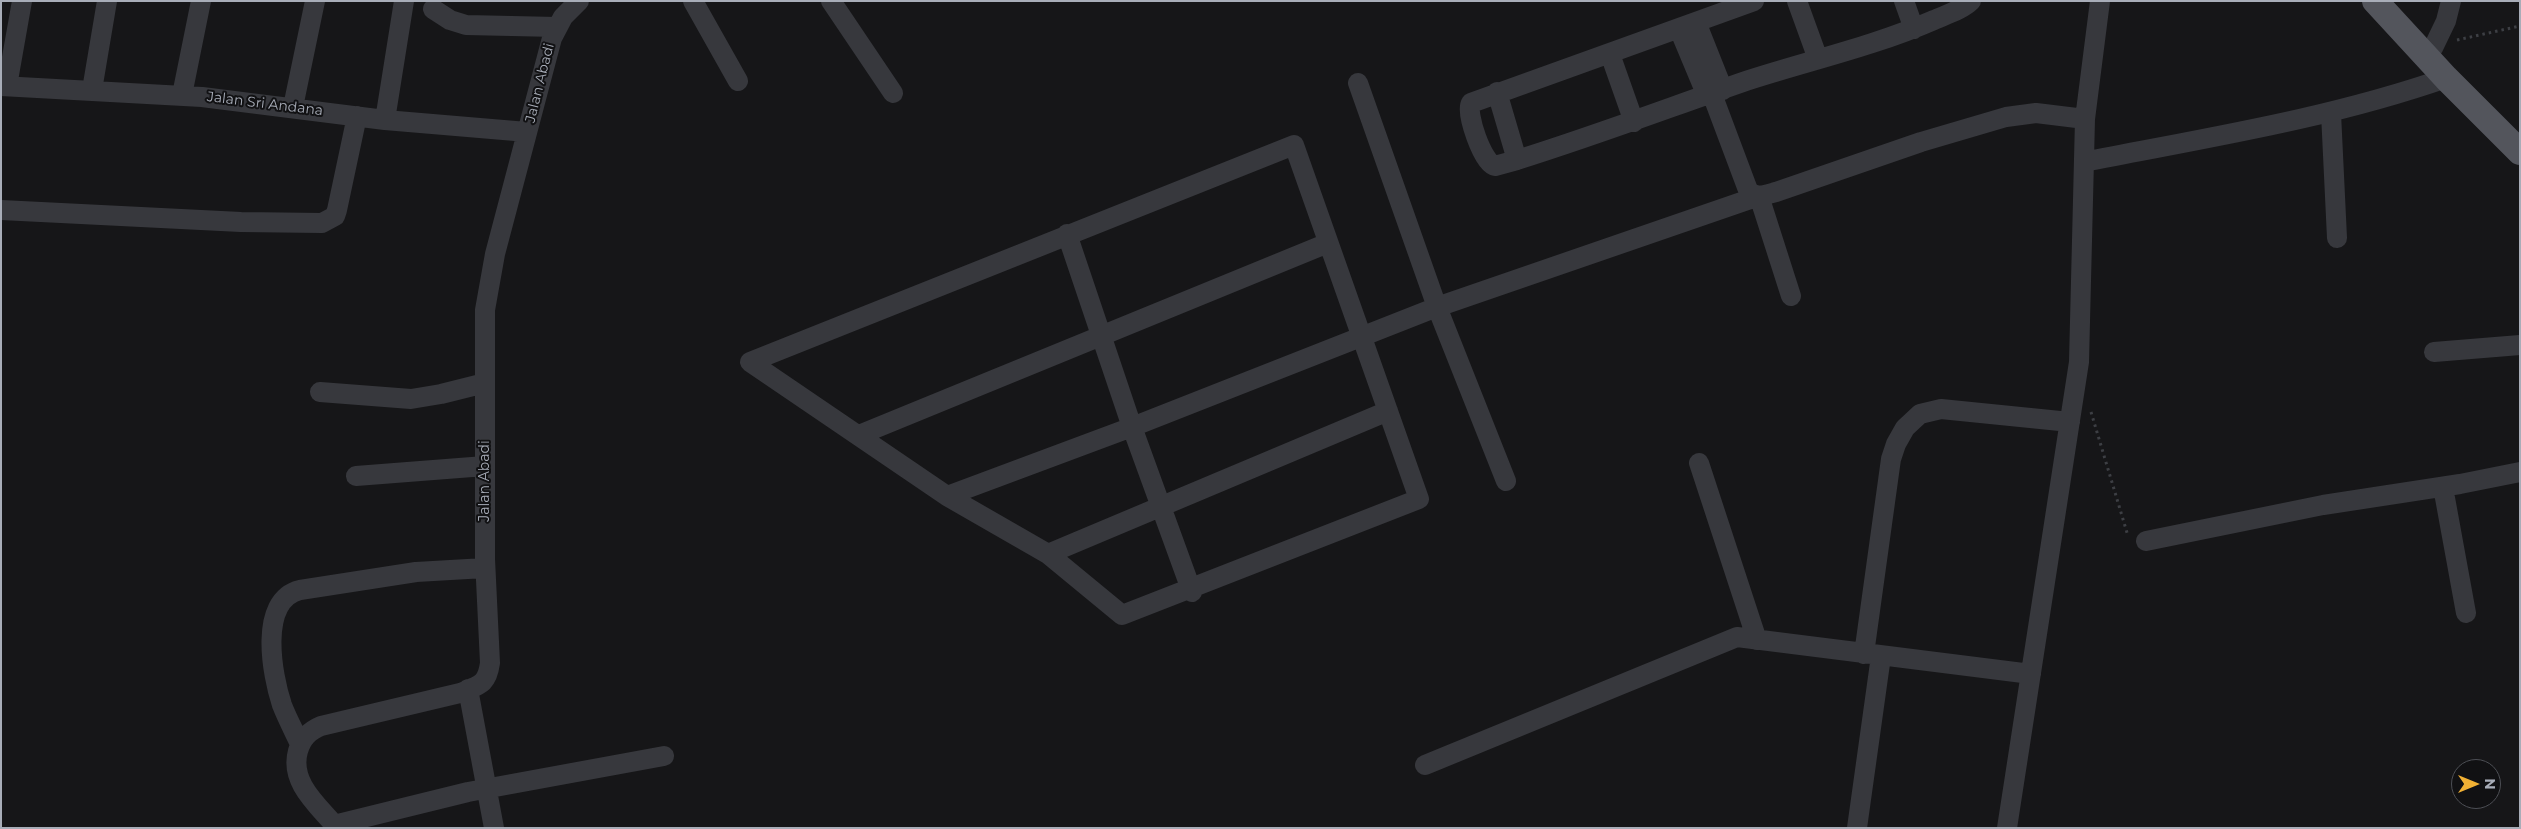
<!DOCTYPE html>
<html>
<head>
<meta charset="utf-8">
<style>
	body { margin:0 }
	#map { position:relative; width:2521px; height:829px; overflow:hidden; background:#161618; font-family:Montserrat,sans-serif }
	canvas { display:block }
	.frame { position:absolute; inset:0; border:2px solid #a8adb8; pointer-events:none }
	.north { position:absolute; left:2451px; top:759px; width:50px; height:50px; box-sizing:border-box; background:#111113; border:1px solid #4d4f55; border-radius:50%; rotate:90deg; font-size:14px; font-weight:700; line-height:20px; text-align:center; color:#a8adb8 }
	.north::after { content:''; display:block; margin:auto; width:18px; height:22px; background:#f2b134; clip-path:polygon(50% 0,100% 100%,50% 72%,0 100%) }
</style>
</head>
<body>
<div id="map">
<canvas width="2521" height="829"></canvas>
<div class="frame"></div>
<div class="north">N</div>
</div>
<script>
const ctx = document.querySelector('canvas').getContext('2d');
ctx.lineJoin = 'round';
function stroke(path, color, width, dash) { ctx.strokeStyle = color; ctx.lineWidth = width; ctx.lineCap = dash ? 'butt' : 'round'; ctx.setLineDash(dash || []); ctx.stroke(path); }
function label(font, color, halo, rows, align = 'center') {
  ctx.font = font + ' Montserrat,sans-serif'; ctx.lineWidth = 4; ctx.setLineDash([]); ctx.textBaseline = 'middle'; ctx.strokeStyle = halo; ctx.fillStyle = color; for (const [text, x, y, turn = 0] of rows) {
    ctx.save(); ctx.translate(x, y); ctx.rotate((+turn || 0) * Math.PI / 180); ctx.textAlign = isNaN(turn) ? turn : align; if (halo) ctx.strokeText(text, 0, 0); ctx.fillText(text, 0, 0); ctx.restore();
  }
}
const path = new Path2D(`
	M2457,40L2520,26
	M2091,412L2128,536`);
const minor = new Path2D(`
	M693,1L738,81
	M831,1L893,93
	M1797,1L1818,59
	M1904,1L1914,29
	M433,9L450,20L466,25L557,27
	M1696,22L1723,90
	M1679,29L1707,96
	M2433,48L2446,21L2451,1
	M1610,54L1634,122
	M1358,83L1437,307L1506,481
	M1,86L202,97L385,120L527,132
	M7,86L22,1
	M92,90L107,1
	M1497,92L1517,160C1594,136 1668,108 1743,82C1807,61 1872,47 1934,20C1945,15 1962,10 1971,1
	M1712,94L1748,190C1755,199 1765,195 1776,192L1921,142L2006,117L2036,113L2085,119
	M182,95L201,1
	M293,107L315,1
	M2331,113L2337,238
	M385,120L404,1
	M1294,145L1419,499L1122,615L1048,554L947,496L750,362Z
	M1517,160L1495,166C1483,164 1465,112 1471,103L1754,1
	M2084,162C2205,138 2328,119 2446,78
	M1,210L241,222L322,223L335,216L337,210L357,116
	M1067,234L1132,427L1192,592
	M2434,352L2520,345
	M320,392L411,399L441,394L485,383
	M859,435L1328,243
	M1699,463L1757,640
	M356,476L485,466
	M2443,487L2466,613
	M947,496L1132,427L1437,307L1759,196L1791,296
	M2146,541L2323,505L2460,484L2520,472
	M1048,554L1388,411
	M1864,654L1891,459L1896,444L1905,428L1920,414L1941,409L2070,422
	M468,689L494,828
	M300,744C294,731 287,718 282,705C272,675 258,600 300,590L416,572L485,568
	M1425,765L1737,637L2031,674
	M334,825L468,792L664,756
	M337,828C319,806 289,783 298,751C302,738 309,731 321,726L460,693C479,685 487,685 490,663L485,559V310L495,254L552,38L563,17L579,1
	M1857,828L1881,656
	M2007,828L2079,362L2085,119L2100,1`);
const major = new Path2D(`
	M2375,1L2446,78L2520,152`);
const streetNames = [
	["Jalan Abadi",540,83,-76],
	["Jalan Sri Andana",265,104,7],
	["Jalan Abadi",485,481,-90]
];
stroke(path, '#3d3f44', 3, [2.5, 4]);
stroke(minor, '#37383d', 20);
stroke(major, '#53555c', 26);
label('14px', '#a8adb8', '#111113', streetNames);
</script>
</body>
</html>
